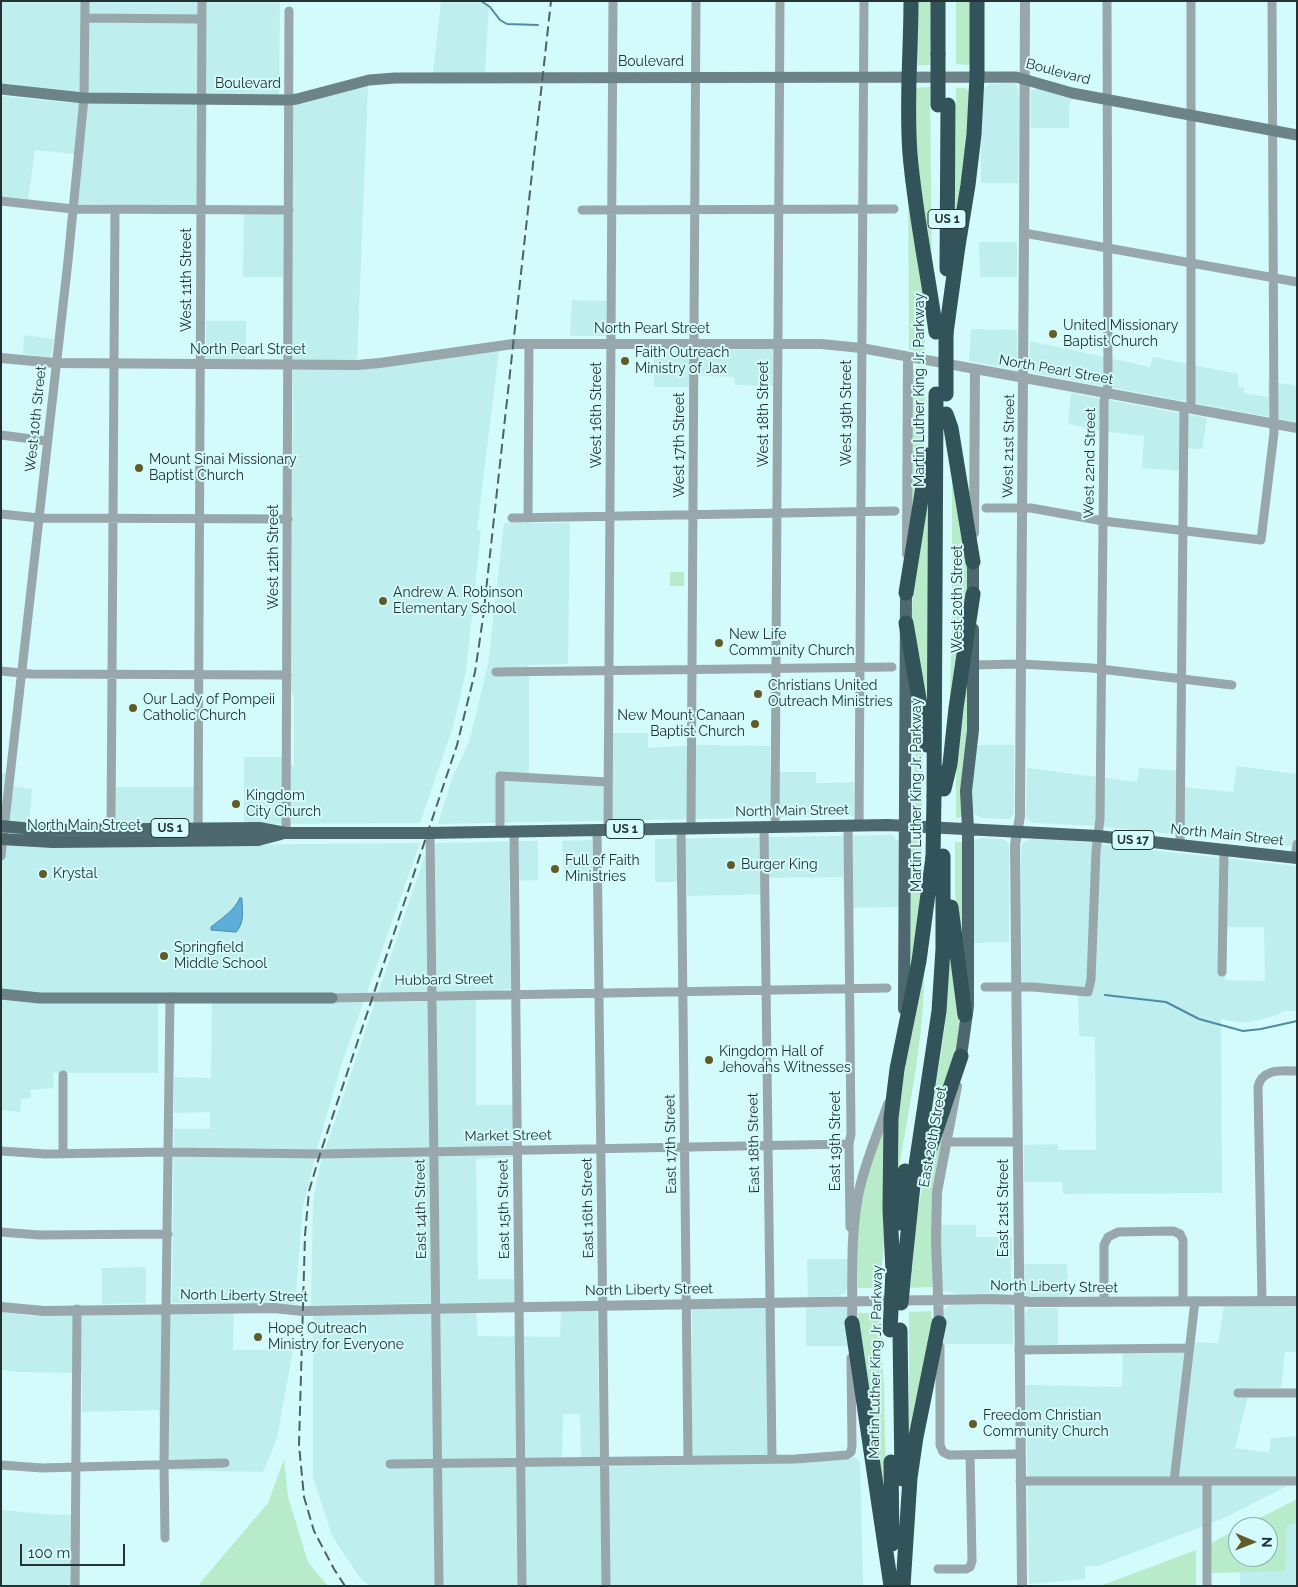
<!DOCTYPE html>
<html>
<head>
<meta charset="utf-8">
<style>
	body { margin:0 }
	#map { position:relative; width:1298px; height:1587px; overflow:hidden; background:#d4fbfb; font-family:Raleway,sans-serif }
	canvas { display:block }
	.frame { position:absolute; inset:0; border:2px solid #233232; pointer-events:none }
	.north { position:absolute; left:1228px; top:1517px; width:50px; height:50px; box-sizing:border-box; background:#d4fbfb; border:1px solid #8dabab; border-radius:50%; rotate:91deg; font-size:14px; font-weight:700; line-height:20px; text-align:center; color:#233232 }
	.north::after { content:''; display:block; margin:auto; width:18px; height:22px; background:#635b27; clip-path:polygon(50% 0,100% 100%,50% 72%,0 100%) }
	.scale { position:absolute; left:20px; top:1544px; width:105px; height:22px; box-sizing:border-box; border:2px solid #233232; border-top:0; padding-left:6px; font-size:15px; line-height:18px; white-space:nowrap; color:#233232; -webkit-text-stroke:4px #d4fbfb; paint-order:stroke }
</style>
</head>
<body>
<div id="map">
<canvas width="1298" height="1587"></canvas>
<div class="frame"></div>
<div class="north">N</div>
<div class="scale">100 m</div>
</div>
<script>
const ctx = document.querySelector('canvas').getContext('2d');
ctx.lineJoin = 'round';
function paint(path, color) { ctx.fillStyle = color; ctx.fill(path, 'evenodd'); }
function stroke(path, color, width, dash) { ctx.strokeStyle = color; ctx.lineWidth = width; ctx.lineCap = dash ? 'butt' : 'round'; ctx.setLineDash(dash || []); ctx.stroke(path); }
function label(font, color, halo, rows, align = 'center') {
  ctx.font = font + ' Raleway,sans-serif'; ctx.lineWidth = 4; ctx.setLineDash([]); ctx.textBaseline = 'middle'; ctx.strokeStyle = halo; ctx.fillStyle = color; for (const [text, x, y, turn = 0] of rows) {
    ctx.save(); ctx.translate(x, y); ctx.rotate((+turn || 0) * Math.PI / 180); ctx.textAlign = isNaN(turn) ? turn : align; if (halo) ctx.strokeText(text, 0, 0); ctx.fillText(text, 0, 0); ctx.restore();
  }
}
const built = new Path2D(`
	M1,1H280L279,95L92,93L1,83Z
	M441,1L489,3L485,73H433Z
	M1014,83L1017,85L1019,96L1018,183H981L980,96L981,90L990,84Z
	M368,85L357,360H283V277H243L244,206H284V104Z
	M1038,88L1072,97L1069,106V128H1031V91Z
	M1,96L72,103L207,104L206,206L77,204L83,155L35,150L28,199L1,196Z
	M979,242H1017V277H980Z
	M572,300L606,301V336H570Z
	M206,321H246V360H206Z
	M971,329L1017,330V370L969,361Z
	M24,335L54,339L51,357L23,354Z
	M1030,341L1150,367L1153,357L1238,374V387L1244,388V393L1268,397V381L1297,386V422L1033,373L1029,369Z
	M773,349V386L735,385L734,377L690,375L689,387H654V350Z
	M499,350L477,530L481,531L466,671L453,727L420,823L244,824V757H282L294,767V700L291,690L293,370L369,369Z
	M1071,393L1207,418L1202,449L1180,448V471L1142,468L1144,436L1109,432L1068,424Z
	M504,523H570L568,664L529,665V775L603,779L604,733H648V748L698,745L770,746V772H816V783L854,782V816L438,824L452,778L469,742L488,665Z
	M975,745H1014V813L1010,819L982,818L974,814L971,808Z
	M1237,766L1297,774V847L1096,826L1036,823L1031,822L1027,818L1026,814L1027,768L1137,782L1139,768L1184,771V787L1233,792Z
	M1,772L6,773L5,785L32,789L29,825L1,820Z
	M116,787H203V825H116Z
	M892,835L899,842V907L844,908L843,877L769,878V894L687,896V882H655V839Z
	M980,838L1002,839L1007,842L1009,846V942L971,943L974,841Z
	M1031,839L1092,842L1105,845L1297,866V1011H1286L1264,1019L1242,1023L1221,1019L1222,1193L1063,1194L1062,1182H1024V1145L1058,1144V1150H1096L1095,1037L1079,1036L1078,995L1022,989L1021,847L1024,842ZM1226,927H1264L1265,981L1225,980Z
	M592,840V881H564L562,841Z
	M538,841V880L509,881L511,989L476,991V1105H513V1157L476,1159L478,1279H514L515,1302L311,1305L313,1200L320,1165L424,858L436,843Z
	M1,842L91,846L420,843L342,1063L318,1145L303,1206L295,1304L172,1303L174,1129H210V1112L174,1113V1077L211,1078L212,993H158V1073H53L54,1088L30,1090L31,1098L21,1099L20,1112L1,1110V904L3,889L1,888Z
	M940,1225H976V1237H1012L1011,1290L1005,1293L960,1294L943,1291L941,1287Z
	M807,1259H847V1288L844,1294L835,1296L808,1297Z
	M1024,1264H1067L1068,1297H1027L1025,1294Z
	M146,1267V1303L102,1304V1268Z
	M954,1304H1004L1011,1306L1013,1311V1344H944V1310L948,1306Z
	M1224,1306H1297V1352H1285L1281,1388H1250L1235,1448L1269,1453L1271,1438L1297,1436V1481L1222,1519L1098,1566H1085V1579L1029,1584L1026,1385L1122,1387L1123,1353H1183L1185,1342L1218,1343Z
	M692,1307H766L768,1463H792L855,1457L860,1462L863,1586H370L360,1578L332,1536L313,1477V1315L476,1312L478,1336L560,1337L561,1310H597L600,1467L692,1465ZM563,1414H580L581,1458H562Z
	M806,1307H847L848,1346H806Z
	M1029,1308H1058V1345L1025,1346V1314Z
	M1,1312L32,1316L234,1312L233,1350H293L277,1438L263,1472L160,1470L159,1410L82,1412V1373L19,1372L1,1370Z
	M1,1510L43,1514L80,1515V1586H1Z
	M1297,1523V1586H1240V1572L1285,1571L1287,1525Z`);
const green = new Path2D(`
	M916,1H931L930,65H917L916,61Z
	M956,1H975L970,63L968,65L956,64Z
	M930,87L932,279L916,181L915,88Z
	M956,88H966L971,96L954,251Z
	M908,181L925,297V353L909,350Z
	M919,366L925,367V417L922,465L911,542L912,370Z
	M952,462L966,536L969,601L949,724L952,622Z
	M930,477L929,739L912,617L913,580Z
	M670,572H684V586H670Z
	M972,629L962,817L956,818V764Z
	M909,654L923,756L922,816H918L913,809L915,737L910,714Z
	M909,839L922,840V896L908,988Z
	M955,842H963L964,983L955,890Z
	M950,951L960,1022V1039L928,1137L945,1026Z
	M924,962C926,1035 907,1115 896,1187L895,1112Z
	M887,1117L885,1231L880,1288H858L857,1226L863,1189Z
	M945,1119L932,1249V1287L910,1288L917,1217L921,1193Z
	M931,1311L933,1330L909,1450V1312Z
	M858,1313H879L884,1387L887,1525L858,1332Z
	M284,1459L288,1497L308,1562L328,1586H200V1583L268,1503Z
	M1297,1499V1523L1287,1525L1285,1571L1212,1573L1211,1543L1238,1529V1557H1268V1527H1242Z
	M1196,1550V1586H1100Z`);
const water = new Path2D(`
	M240,898H242C242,910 245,923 236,932L211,930V927C222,918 234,911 240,898Z`);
const stream = new Path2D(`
	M481,1L490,7L500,20L507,24L538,25
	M1105,995L1166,1002L1199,1019L1243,1031L1261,1029L1297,1021`);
const minor = new Path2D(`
	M85,18L202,19
	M1,201L73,209L289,210
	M582,210L894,209
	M1024,233L1297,282
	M1191,408V1
	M1,435L47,441
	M986,508H1031L1103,521L1261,540L1274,433L1272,1
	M1,514L39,518L288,519
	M512,518L895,511
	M528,518L529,344
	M973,665L1021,664L1092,668L1232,685
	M1,671L31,674L287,675
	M496,672L892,667
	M848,825L851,1134L849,1144L850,1227
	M859,825L864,1
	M764,827L772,1459
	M775,827L780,1
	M198,828L202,1
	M681,828L688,1460
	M691,828L696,1
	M111,829L115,209
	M597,830L606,1586
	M608,830L613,1
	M500,832V776L608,782
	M514,832L522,1586
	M286,833L289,11
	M430,833L439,1584
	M1180,845L1184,407
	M1,856L68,261L84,98L85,1
	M1295,858L1297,844
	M1222,972L1224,850
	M985,987H1033L1088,992L1091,980L1096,851L1100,819L1104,425V401L1108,385L1107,1
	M332,998L887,988
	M63,1075V1154
	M946,1142H1017
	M1,1151L45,1154L168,1152L320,1154L849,1144
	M1,1232L39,1235L168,1234
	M1262,1301L1258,1087C1262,1068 1282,1071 1297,1071
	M1104,1302V1245L1108,1237L1118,1232L1173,1231L1180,1234L1183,1240V1301
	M940,1346V1445L943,1452L949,1455L1020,1454
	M1019,1350L1189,1348
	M1238,1393H1297
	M390,1464L795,1459L847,1455L851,1452L852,1446L851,1358
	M1,1465L42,1468L225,1463
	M1020,1481H1297
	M1174,1481L1195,1301
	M165,1538L164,1464L170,997
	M938,1569H966L970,1567L972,1561L970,1455
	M75,1586L77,1309
	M1207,1586V1481`);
const tertiary = new Path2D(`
	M1,358L55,363L357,365L380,363L513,344H821L861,348L1297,428
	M974,533L975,370
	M907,554L908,357
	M1,1307L44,1311L274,1308L303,1311L991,1299L1019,1300L1029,1302L1297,1301
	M852,1323C853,1280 850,1238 858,1196C864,1164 878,1134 888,1104
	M939,1323L936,1241L937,1192L957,1086
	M1022,1586L1015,845L1020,816V801L1024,233L1025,1`);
const secondary = new Path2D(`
	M1,89L84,98L289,100L297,99L369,80L395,78L1016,77L1072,93L1297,135
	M1,994L40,998H332`);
const primary = new Path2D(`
	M973,602V562
	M1,826L43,830L259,828L286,833H428L888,825L1098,836L1297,858
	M1,839L53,842L258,840L281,834
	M904,1009L906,593
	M961,1056L968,1006V828L966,791L973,730V629`);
const motorway = new Path2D(`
	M911,1C911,52 906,103 910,154C915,214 928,273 936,332
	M938,1V54
	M947,269L948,105
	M946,333L958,246L968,185L974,134L977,76V1
	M946,414L951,428L973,562
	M906,593L928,455
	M906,623L927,745
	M944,789L950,764L956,708L973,594
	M934,796L936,394
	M951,907L965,1015
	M924,1166L961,1056
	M898,1223L905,1171
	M893,1271L890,1209L891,1118L897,1069L919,961L933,857
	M904,1271L913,1185L939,1011L943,949V856
	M852,1323L891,1586
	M900,1330L902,1479
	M891,1462L892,1544
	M903,1586L910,1478L916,1437L939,1323`);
const rail = new Path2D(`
	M345,1586L334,1569L314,1531L304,1497L299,1445L305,1235L309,1191L320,1154L457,745L475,672L483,618L551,1`);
const motorwayBridge = new Path2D(`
	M938,105V54
	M946,394V333
	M933,857L934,796
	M901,1303L904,1271
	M890,1330L893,1271`);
const markers = [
	[1053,334,5,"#635b27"],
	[625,361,5,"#635b27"],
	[139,468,5,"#635b27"],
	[383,601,5,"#635b27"],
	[719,643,5,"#635b27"],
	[758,694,5,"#635b27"],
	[133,708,5,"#635b27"],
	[755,724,5,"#635b27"],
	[236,804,5,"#635b27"],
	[731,865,5,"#635b27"],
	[555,869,5,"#635b27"],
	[43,874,5,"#635b27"],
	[164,956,5,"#635b27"],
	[709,1060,5,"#635b27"],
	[258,1337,5,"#635b27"],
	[973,1424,5,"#635b27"]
];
const shields = [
	[947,219,38],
	[170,828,38],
	[625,829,38],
	[1133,840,42]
];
const shieldNames = [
	["US 1",947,219],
	["US 1",170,828],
	["US 1",625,829],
	["US 17",1133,840]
];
const streetNames = [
	["Boulevard",651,62],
	["Boulevard",1058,72,15],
	["Boulevard",248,84],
	["West 11th Street",187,280,-90],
	["North Pearl Street",652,329],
	["North Pearl Street",248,350],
	["North Pearl Street",1056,370,10],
	["Martin Luther King Jr. Parkway",920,390,-90],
	["West 19th Street",847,413,-90],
	["West 18th Street",764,414,-90],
	["West 16th Street",597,415,-90],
	["West 10th Street",36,419,-84],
	["West 17th Street",680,445,-90],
	["West 21st Street",1009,446,-89],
	["West 22nd Street",1090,463,-89],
	["West 12th Street",274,557,-90],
	["West 20th Street",958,599,-90],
	["Martin Luther King Jr. Parkway",917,795,-90],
	["North Main Street",792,811,-1],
	["North Main Street",84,826],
	["North Main Street",1227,835,6],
	["Hubbard Street",444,980,-1],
	["Market Street",508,1136,-1],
	["East 20th Street",933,1137,-80],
	["East 19th Street",836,1141,-90],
	["East 18th Street",754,1143,-91],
	["East 17th Street",671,1144,-91],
	["East 16th Street",588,1208,-91],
	["East 21st Street",1004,1208,-90],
	["East 14th Street",421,1209,-91],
	["East 15th Street",504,1209,-91],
	["North Liberty Street",1054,1287,1],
	["North Liberty Street",649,1290,-1],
	["North Liberty Street",244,1296,1],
	["Martin Luther King Jr. Parkway",876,1362,-89]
];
const poiNames = [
	["United Missionary",1063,326],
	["Baptist Church",1063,342],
	["Faith Outreach",635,353],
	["Ministry of Jax",635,369],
	["Mount Sinai Missionary",149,460],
	["Baptist Church",149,476],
	["Andrew A. Robinson",393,593],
	["Elementary School",393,609],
	["New Life",729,635],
	["Community Church",729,651],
	["Christians United",768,686],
	["Outreach Ministries",768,702],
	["Our Lady of Pompeii",143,700],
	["Catholic Church",143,716],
	["New Mount Canaan",745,716,"right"],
	["Baptist Church",745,732,"right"],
	["Kingdom",246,796],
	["City Church",246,812],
	["Full of Faith",565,861],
	["Ministries",565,877],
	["Burger King",741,865],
	["Krystal",53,874],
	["Springfield",174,948],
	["Middle School",174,964],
	["Kingdom Hall of",719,1052],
	["Jehovahs Witnesses",719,1068],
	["Hope Outreach",268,1329],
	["Ministry for Everyone",268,1345],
	["Freedom Christian",983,1416],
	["Community Church",983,1432]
];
paint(built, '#beeeee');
paint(green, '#b7ebca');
paint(water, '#5dafda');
stroke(water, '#4c8aa8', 1);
stroke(stream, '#4c8aa8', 2);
stroke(minor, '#97a7ab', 9);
stroke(tertiary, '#97a7ab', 10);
stroke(secondary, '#6c8388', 11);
stroke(primary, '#4d696f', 12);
stroke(motorway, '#32535a', 15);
stroke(rail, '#4d6262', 2, [10, 5]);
stroke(motorwayBridge, '#32535a', 15);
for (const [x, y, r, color] of markers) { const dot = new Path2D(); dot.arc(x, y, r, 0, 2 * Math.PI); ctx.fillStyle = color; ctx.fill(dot); stroke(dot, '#d4fbfb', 2); }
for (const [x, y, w] of shields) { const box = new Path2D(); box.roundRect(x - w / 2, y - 9.5, w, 19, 4); ctx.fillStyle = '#d4fbfb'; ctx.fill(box); stroke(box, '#233232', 1); }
label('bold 12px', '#233232', null, shieldNames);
label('14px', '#233232', '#d4fbfb', streetNames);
label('14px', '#233232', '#d4fbfb', poiNames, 'left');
</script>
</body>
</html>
